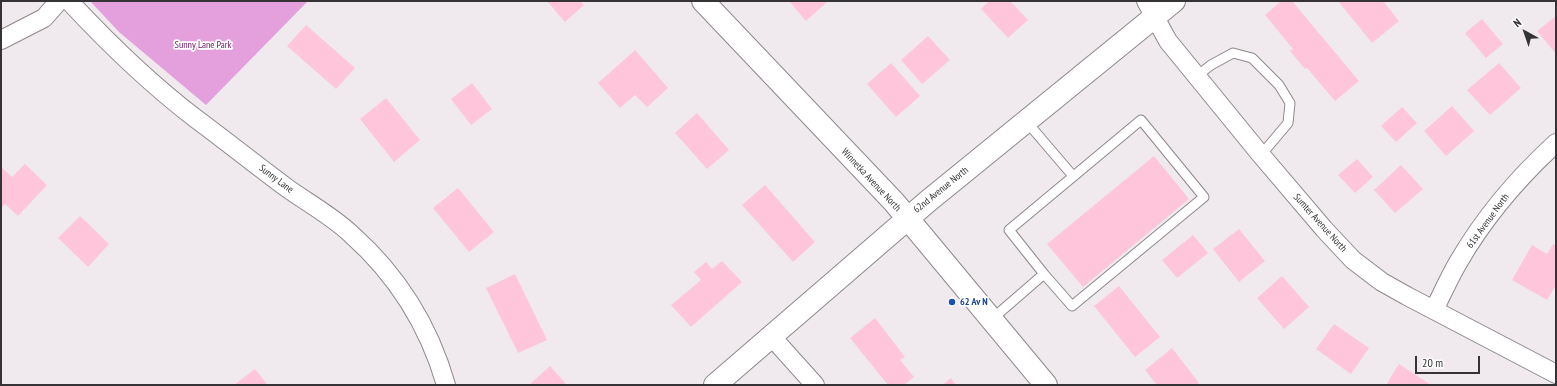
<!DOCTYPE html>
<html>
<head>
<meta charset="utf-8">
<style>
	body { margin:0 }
	#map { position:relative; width:1557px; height:386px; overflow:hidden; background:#f0eaef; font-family:"PT Sans Narrow",sans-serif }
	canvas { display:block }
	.frame { position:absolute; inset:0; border:2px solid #353335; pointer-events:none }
	.north { position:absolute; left:1505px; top:12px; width:40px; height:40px; -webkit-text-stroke:3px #fff; paint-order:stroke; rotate:320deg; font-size:11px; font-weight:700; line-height:16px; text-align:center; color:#353335 }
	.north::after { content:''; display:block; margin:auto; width:14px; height:18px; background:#353335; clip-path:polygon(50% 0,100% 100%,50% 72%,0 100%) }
	.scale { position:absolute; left:1415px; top:356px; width:65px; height:18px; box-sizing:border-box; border:2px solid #353335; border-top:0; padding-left:5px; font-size:12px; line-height:14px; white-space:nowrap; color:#353335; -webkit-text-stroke:3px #fff; paint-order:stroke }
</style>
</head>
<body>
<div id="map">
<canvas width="1557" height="386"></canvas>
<div class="frame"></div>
<div class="north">N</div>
<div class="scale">20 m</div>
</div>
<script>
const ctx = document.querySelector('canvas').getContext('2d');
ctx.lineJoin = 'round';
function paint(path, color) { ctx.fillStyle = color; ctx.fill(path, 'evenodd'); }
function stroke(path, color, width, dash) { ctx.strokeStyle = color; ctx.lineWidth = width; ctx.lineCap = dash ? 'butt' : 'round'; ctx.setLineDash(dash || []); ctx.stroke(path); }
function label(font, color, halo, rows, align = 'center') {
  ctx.font = font + ' "PT Sans Narrow",sans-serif'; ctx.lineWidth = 3.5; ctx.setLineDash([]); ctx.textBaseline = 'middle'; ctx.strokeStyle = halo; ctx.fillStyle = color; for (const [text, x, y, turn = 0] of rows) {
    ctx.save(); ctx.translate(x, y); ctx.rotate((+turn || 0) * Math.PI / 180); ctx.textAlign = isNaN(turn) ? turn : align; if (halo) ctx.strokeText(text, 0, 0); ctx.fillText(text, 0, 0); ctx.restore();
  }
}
const green = new Path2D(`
	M90,1H308L206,105L119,32Z`);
const building = new Path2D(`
	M547,1H580L584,5L565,22Z
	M789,1H828L806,21Z
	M989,1H1010L1028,20L1008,38L981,9Z
	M1281,1H1292L1359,81L1335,101L1307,68L1305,69L1290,51L1293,49L1265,15Z
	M1338,1H1383L1399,21L1372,43Z
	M1556,16V54L1537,31Z
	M1482,19L1503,44L1486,58L1465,33Z
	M306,25L355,68L336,89L287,46Z
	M928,36L950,60L922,84L901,60Z
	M635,50L668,88L647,107L635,95L620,108L598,83Z
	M891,63L920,96L896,117L867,84Z
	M1499,63L1521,88L1490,115L1467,90Z
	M472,83L492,109L471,125L451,99Z
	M386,98L420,140L394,162L360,119Z
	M1452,106L1474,131L1446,156L1424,131Z
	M1402,107L1417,123L1396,142L1381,126Z
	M697,113L729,150L707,169L675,133Z
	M1154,156L1189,199L1083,287L1047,244Z
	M1357,159L1373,177L1355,193L1338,175Z
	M25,164L47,185L18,216L5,204L1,208V167L12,177Z
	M1401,165L1423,189L1395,213L1374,190Z
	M765,185L815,242L793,262L742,205Z
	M458,188L494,232L469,252L433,208Z
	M80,216L109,244L88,267L58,238Z
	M1239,229L1265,261L1239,282L1213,249Z
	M1193,235L1208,253L1177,278L1162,260Z
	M1553,244L1556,246V285L1547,300L1512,280L1532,245L1547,254Z
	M722,261L742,282L691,327L671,305L701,280L694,272L706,262L712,269Z
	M515,274L547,340L518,353L486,288Z
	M1282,276L1309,307L1284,329L1257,298Z
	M1119,286L1160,337L1135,357L1094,306Z
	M875,318L905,357L900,360L914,377L904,385H888L850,338Z
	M1334,324L1369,348L1351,374L1316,349Z
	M1172,348L1199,383L1196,385H1157L1145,370Z
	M1399,364L1431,385H1386Z
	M550,366L567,385H529Z
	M255,369L268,385H234Z
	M951,378L956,385H942Z`);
const lane = new Path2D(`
	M1197,76L1211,65L1233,53L1252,58L1279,85L1290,103L1288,123L1261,155
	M1026,121L1073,176
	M992,319L1044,274L1072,306L1204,197L1141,120L1009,230L1044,274`);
const street = new Path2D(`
	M69,1C109,44 148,82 195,118C226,141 256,165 287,188C308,203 332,216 351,234C396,274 429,326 446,385
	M1146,1L1168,41L1261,155L1324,229L1353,260L1382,282L1407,296L1556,374
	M1,40L44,18L59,1
	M1434,310C1442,294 1450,276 1459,261C1484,218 1520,176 1556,143
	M771,336L815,385`);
const secondary = new Path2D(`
	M703,1L894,202L1046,385
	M715,385L927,202L1174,1`);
const markers = [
	[952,302,4,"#1a4fb4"]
];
const parkNames = [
	["Sunny Lane Park",203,45]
];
const streetNames = [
	["Sunny Lane",276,179,37],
	["Winnetka Avenue North",871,180,47],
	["62nd Avenue North",941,190,-39],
	["61st Avenue North",1488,221,-54],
	["Sumter Avenue North",1320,223,48]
];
const transitNames = [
	["62 Av N",960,302]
];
paint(green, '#e3a0dd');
paint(building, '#fec5db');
stroke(lane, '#8d888c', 11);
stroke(street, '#8d888c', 20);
stroke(secondary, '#8d888c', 24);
stroke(lane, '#fff', 9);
stroke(street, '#fff', 18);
stroke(secondary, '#fff', 22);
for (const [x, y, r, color] of markers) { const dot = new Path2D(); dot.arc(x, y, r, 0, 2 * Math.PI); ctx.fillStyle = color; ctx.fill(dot); stroke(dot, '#fff', 1.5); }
label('10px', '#671364', '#fff', parkNames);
label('10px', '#353335', '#fff', streetNames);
label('bold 10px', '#164399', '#fff', transitNames, 'left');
</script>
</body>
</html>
